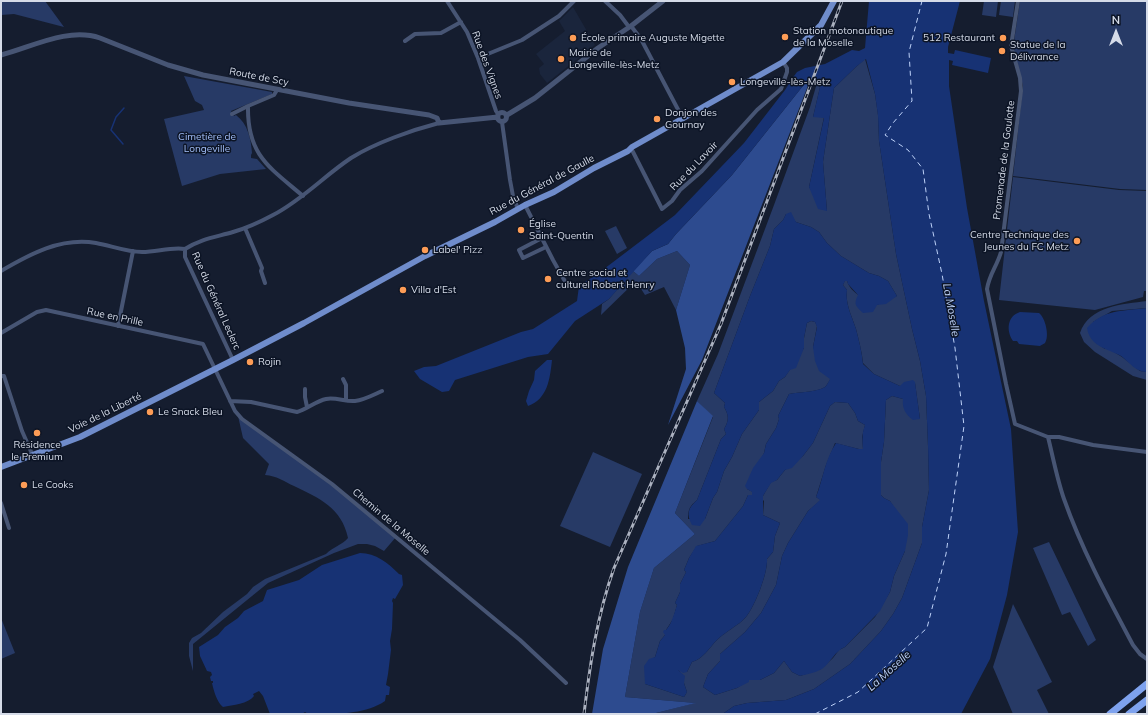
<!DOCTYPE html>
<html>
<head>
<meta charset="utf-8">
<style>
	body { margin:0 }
	#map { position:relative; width:1148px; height:715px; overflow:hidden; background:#151d2f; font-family:Mulish,sans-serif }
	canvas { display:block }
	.frame { position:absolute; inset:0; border:2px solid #d5dbe8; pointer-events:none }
	.north { position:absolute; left:1096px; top:12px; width:40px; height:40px; -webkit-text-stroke:3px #0c1425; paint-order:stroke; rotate:0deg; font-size:11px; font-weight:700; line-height:16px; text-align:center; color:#d5dbe8 }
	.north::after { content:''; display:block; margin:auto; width:14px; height:18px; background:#d5dbe8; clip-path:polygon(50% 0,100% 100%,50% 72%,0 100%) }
</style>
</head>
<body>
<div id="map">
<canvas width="1148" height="715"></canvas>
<div class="frame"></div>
<div class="north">N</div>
</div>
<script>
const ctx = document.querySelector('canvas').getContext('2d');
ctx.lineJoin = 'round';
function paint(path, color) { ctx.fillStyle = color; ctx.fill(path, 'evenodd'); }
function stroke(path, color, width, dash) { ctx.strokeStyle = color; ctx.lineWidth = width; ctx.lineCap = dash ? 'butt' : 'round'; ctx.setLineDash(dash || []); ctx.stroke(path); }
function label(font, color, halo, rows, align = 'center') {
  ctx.font = font + ' Mulish,sans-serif'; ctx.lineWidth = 3; ctx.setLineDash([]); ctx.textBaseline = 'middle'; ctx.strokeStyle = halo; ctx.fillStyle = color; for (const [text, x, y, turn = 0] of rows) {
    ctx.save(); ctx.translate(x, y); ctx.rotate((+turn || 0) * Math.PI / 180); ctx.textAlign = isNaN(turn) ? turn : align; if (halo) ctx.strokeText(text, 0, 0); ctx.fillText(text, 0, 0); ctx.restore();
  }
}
const built = new Path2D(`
	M573,7L595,45L547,83L540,74L539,68L544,64L536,54L565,31L559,21Z`);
const green = new Path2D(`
	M1,1H45L64,27L14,14L1,15Z
	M984,1H998L996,17L982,15Z
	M1001,1H1015L1013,17L999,15Z
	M1020,1H1147V190L1120,189L1013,176L1023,86L1014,51V41Z
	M865,59L875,94L878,115L879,141L896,254L912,329L920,361L926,396L928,446L929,490L922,527V543L902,598L893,614L881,631L850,664L814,689L786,700L747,703L734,706L724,713L719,714H652L695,703L625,697L640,612L654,568L695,534L675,513L713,417L697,401L718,354L774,205L810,107L817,83L820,87L813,117H824L809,187L827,211L823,162L834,88L857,66ZM786,214L796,222L811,227L819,232L827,243L841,256L869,273L879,276L888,281L897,296L877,305C866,299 851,294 847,281L845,280L843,285L847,290C845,304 852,316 856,329C859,341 862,352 863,363L874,374L900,386L915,383L920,419L903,399L892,396L886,400L884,442L881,462V495L884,498L890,501L897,512L905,551L894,576L890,592L875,617L845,647L839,650L833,658L821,669L800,676L792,672L784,661L774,673L760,680H749L737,688L715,695L703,687L708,674L720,661V654L745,632L761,613L776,585L782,556L788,543L808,511L821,500L816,497L826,465L835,443L859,449H863L862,437L865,425L858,421L855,413L848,403L835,402L830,406L813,443L803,456L785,470L777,480L771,482L763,496V500L764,501L763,515L780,523L775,536L773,552L767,559C768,573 755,606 746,617C738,626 726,631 717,640C709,648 703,659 692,662L687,672L678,669L684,679V683L687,692L684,697L645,684C647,674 644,663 655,657L660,641L665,635L666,630L673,619L677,605L675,603L680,592V584L686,572L684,570L689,558L697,546L715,541L743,506L748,495H752L753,492L747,489L764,453L766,444L776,428L779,419L778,416L789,394C799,392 817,392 825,387C827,385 829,381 831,378L826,375L813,347L817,326L815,322L811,321L807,323L804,338V348L785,377L779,381L773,391L759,402V410L742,434L732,457L724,471L717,492L713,498L705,519H688C688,509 690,506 697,500L721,439L726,434L724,429C729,421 729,415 724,407L725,403L714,393L750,296L770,246L774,229L783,220Z
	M184,76L272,92V94L231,111L234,116L236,115C248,124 251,139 252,153L251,155V158L257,159L266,169L220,174L182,186L164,119L204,110L202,105L195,101Z
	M1013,177L1119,190L1147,191V291H1144L1143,297L1095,310L999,300Z
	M616,226L627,248L617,254L605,231Z
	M677,251L690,265L676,310L664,287L645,295L636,281L601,315L602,304L609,299L633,271L639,276L657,259Z
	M1147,301V308L1112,311L1093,322L1095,342L1105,349H1109L1122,357L1140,371L1147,372V380L1133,376L1095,352L1084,342L1080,333C1089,306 1123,304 1147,301Z
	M238,416L332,484L396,537L384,551L375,546L367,544H358L334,553L268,583L193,644V671L189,656V643L192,638L201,633L223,612L247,594L253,587L265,579L326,554C333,547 342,545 348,538C342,508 319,498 294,486C283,481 277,476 265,475L269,464L243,438Z
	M593,452L642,474L610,547L560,526Z
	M1049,542L1096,640L1088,646L1070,612L1062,615L1033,548Z
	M1013,604L1052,682L1037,690L1049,714H1013L993,667Z
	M1,618L15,653L1,659Z`);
const forest = new Path2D(`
	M806,82L809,83L702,360L668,425L686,369L685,348L676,310L690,265L677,251L657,259L639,276L633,271L652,251L668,244L676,234L732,175Z
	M697,401L713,416L675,513L695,534L654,568L640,612L625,697L696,703L652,714H592L603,649L628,567Z`);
const water = new Path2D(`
	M869,1H960L948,47V53L954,54L955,50L991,58L988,73L952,65L953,61L949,60V86L967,208L984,301L1011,429L1018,532L1007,595L990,659L961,714H719L724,713L734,706L747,703L786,700L814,689L850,664L881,631L893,614L902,598L922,543V527L929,490L928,446L926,396L920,361L912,329L896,254L879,141L878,116L875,94L866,59L857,66L834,88L823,162L827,211L818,209L809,187L824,118L813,117L820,87L817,83L806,82L732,175L676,234L668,244L652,251L609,299L575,321L548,354L528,357L455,380L449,391L442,392L420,379L414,371L424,367L436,366L521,332L533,329L577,301L579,286L600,272L675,215L744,143L785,90L794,76L797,72L805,68L825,64L852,50L859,51L865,48Z
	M791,212L796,222L811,227L819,232L827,243L841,256L869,273L879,276L888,281L897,296L886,304L877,305L873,312L863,313C856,306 853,305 858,295L848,284L847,281H845L843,285L847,290C845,304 852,316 856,329C859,341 862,352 863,364L874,374L900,386L904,382L913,380L915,382L920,419L913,420C905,414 902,408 903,399L892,396L886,400L884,442L881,462V495L884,498L890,501L908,524V535L905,551L894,576L890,592L880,611L845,647C835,651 831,662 822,669C815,673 807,674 800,676L792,672L784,661L774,673L760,680H749V682L737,688L715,695L703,687L708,674L720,661V654L745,632L761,613L776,585L782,556L788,543L808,511L820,500L816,497C823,479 825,459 836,443L859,449H863C862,440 862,433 865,425L858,421L855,413L848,403L835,402L830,406L813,443L803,456L792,468L785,470L777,480L771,483L763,496V515L780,523L775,536L773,552L767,559C768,573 755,606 746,617C738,626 726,631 717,640C709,648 703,659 692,662L687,672L683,673L678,670L685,676L684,683L687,692L684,697L645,684L644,666L649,659L655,657L660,641L665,635L663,632L664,630H666C672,623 674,614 677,605L675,603L680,592V584L686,572L684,570L689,558L696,546L715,541L743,506L748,495H752V492L747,489L745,486L753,468L764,453L766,444L776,428L779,419L778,416L789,394C799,392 816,392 825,387C827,385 829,381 830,379L819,371L815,361L813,347L817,327L815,322L811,321L807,323L804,338V348L796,368L790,370L785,377L779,381L773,391L759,402V410L742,434L732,457L724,471L717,492L713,498L705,519L700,526L692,525C686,514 688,508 697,500L721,439L726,434L724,429C729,421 729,415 724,407L725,403L714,393L750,296L770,246L774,229L783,220L786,214Z
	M1147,308V372C1137,373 1129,362 1121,356C1112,351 1102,349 1094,342C1090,338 1088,334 1087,328C1104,309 1123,311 1147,308Z
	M1020,312L1039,313C1045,317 1050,336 1045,343C1045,343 1040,346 1040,346L1019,344L1017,341H1013C1006,331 1007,316 1020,312Z
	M547,360H552C550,378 548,399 528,406L526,401L529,391L534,380L535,371Z
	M360,553C376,553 388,563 399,574L402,575L403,585L395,599L393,598L392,601L393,603L392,629L390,641L391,650L388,674L386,685L390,687L389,695H386L385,701C365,715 333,714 308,714L305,712L302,714H270L263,696L259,691L253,694L254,696C248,704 233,705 223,707C217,702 214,692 212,683H213V681H211L210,677L212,675L211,672L207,671L200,656L199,647L218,635L225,627L238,618L244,611L263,601L267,590L299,580L322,565Z`);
const stream = new Path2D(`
	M123,144L111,130L116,117L124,108`);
const ferry = new Path2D(`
	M815,714L858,692L927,628L946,554L964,426L955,348L942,274L929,214L923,169L908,150L885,135L893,123L912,101L909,52L922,1`);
const minor = new Path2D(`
	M447,1L467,32L478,58L496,111L498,114
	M605,1L620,15L629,27
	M1018,1L1011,46L1020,78L1021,91L1001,252C997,266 989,275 987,289L1006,384L1015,424L1048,437H1059L1093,445L1147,452
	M631,26L641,39L683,119
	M405,41L415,34L441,33L461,22
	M478,58L522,40L559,16L574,1
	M277,90L274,95L248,106C247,155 269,167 303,196
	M232,114L248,106
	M502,122L510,180L513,196L518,209
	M631,148L662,209L672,201L680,190L702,171L757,110L781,89L787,72V68L783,62
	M525,205L553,260L567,285
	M245,228L262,268L261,271L265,283
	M542,238L519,250L523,258L546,247
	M185,249V257L233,360
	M1,271C30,254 61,237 96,243C112,246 127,252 142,252C157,252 170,247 185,249C200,239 216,237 233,232C247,228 260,222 273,215C302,200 324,176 351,158C375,143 412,130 439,123
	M118,326L133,251
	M1,333L37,312L46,310L203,344L235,411L242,419L332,484L520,640L566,683
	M1,376H4L22,431L33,456
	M343,379L346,385V400
	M305,389V397L307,407
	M230,401L251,402L297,412C306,410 316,401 326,399C336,397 345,402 355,401C364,400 373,395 382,391
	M1048,437C1053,457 1057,479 1064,499C1082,550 1108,598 1133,645L1140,654L1147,659
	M1,503L9,528`);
const tertiary = new Path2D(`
	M1,55C32,47 68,27 100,38L168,65L203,75L349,103L429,115L437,118L439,123L498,117
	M497.5 117a4.5 4.5 0 1 1 9 0a4.5 4.5 0 1 1-9 0Z
	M507,115L535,98L598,48L631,26L663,1`);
const primary = new Path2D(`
	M1,467L80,437L233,360L304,323L425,256L495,222L525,205L554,192L594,168L628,151L632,147L783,62L821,25L834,1`);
const motorway = new Path2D(`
	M1110,714L1147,684
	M1129,714L1147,700`);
const rail = new Path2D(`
	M584,714C590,664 597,616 614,568L721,324L842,1`);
const markers = [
	[785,37,4,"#fd9c56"],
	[573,38,4,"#fd9c56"],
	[1003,38,4,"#fd9c56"],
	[1002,51,4,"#fd9c56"],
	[561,59,4,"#fd9c56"],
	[732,82,4,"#fd9c56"],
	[657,119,4,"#fd9c56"],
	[521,230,4,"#fd9c56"],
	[1077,241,4,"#fd9c56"],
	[425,250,4,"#fd9c56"],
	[548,279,4,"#fd9c56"],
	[403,290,4,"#fd9c56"],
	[250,362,4,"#fd9c56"],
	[150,412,4,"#fd9c56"],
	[37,433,4,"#fd9c56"],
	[24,485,4,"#fd9c56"]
];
const poiNames = [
	["Station motonautique",793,31],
	["de la Moselle",793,43],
	["École primaire Auguste Migette",581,38],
	["512 Restaurant",995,38,"right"],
	["Statue de la",1010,45],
	["Délivrance",1010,57],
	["Mairie de",569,53],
	["Longeville-lès-Metz",569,65],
	["Longeville-lès-Metz",740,82],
	["Donjon des",665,113],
	["Gournay",665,125],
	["Église",529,224],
	["Saint-Quentin",529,236],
	["Centre Technique des",1069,235,"right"],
	["Jeunes du FC Metz",1069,247,"right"],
	["Label' Pizz",433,250],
	["Centre social et",556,273],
	["culturel Robert Henry",556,285],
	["Villa d'Est",411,290],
	["Rojin",258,362],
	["Le Snack Bleu",158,412],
	["Résidence",37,445,"center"],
	["le Premium",37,457,"center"],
	["Le Cooks",32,485]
];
const streetNames = [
	["Rue des Vignes",487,65,70],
	["Route de Scy",259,77,11],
	["Promenade de la Goulotte",1004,160,-83],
	["Rue du Lavoir",694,166,-46],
	["Rue du Général de Gaulle",542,185,-28],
	["Rue du Général Leclerc",216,301,66],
	["Rue en Prille",115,317,12],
	["Voie de la Liberté",105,413,-26],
	["Chemin de la Moselle",391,522,40]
];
const parkNames = [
	["Cimetière de",207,137],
	["Longeville",207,149]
];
const waterNames = [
	["La Moselle",951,310,80],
	["La Moselle",889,671,-42]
];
paint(built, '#1a253c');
paint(green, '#273a66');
paint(forest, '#2d4b8f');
paint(water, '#173274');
stroke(stream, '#173274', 1.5);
stroke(ferry, '#bed2f9', 1, [5, 4]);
stroke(minor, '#475574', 4);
stroke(tertiary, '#475574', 5);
stroke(primary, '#6f8ccb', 6);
stroke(motorway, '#7ea2ee', 7);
stroke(rail, '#acb2c0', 3);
stroke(rail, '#0c1425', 1.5, [4.5]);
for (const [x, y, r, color] of markers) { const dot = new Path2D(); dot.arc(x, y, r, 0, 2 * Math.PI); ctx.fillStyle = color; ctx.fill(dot); stroke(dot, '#0c1425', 1.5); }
label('10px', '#d5dbe8', '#0c1425', poiNames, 'left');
label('10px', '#d5dbe8', '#0c1425', streetNames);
label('10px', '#a3bff9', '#0c1425', parkNames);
label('italic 11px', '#bed2f9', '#0c1425', waterNames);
</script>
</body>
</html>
